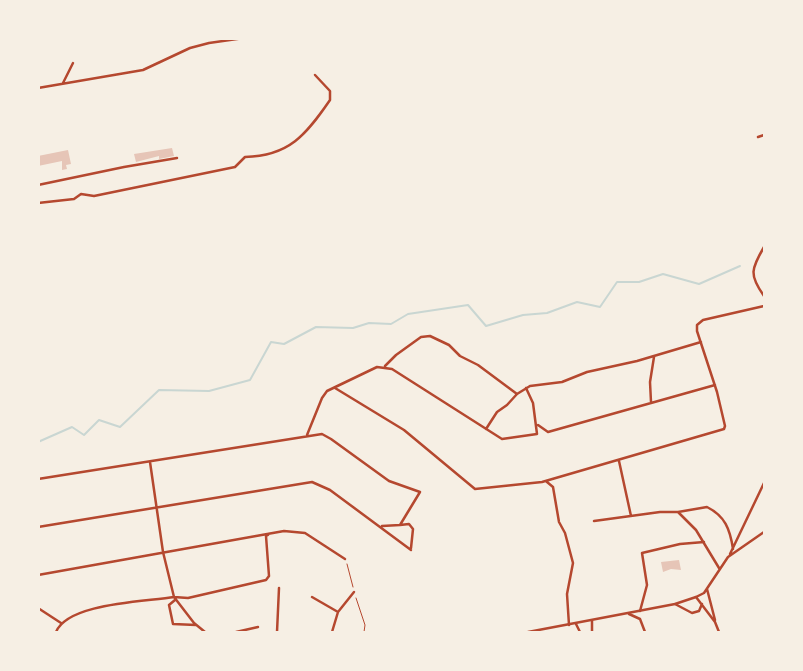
<!DOCTYPE html>
<html>
<head>
<meta charset="utf-8">
<style>
	body { margin:0 }
	#map { position:relative; width:803px; height:671px; overflow:hidden; background:#f6efe4; font-family:Montserrat,sans-serif }
	canvas { display:block }
	.frame { position:absolute; inset:0; border:40px solid #f6efe4; pointer-events:none }
</style>
</head>
<body>
<div id="map">
<canvas width="803" height="671"></canvas>
<div class="frame"></div>
</div>
<script>
const ctx = document.querySelector('canvas').getContext('2d');
ctx.lineJoin = 'round';
function stroke(path, color, width, dash) { ctx.strokeStyle = color; ctx.lineWidth = width; ctx.lineCap = dash ? 'butt' : 'round'; ctx.setLineDash(dash || []); ctx.stroke(path); }
function paint(path, color) { ctx.fillStyle = color; ctx.fill(path, 'evenodd'); }
const stream = new Path2D(`
	M38,442L72,427L84,435L99,420L120,427L159,390L209,391L250,380L271,342L284,344L316,327L353,328L369,323L391,324L408,314L468,305L486,326L523,315L547,313L577,302L600,307L617,282H639L663,274L699,284L740,266`);
const building = new Path2D(`
	M172,148L174,156L159,159V156L136,162L134,154Z
	M68,150L71,164L66,165L67,169L62,170V161L38,166V156Z
	M679,560L681,570L671,569L663,572L661,562Z`);
const path = new Path2D(`
	M347,564L353,587
	M356,598L365,625L364,632`);
const minor = new Path2D(`
	M63,83L73,63
	M38,88L143,70L190,48L209,43L244,38
	M758,137L764,135
	M38,185L124,167L177,158
	M38,203L74,199L81,194L94,196L235,167L245,157C289,156 306,135 330,100V91L315,75
	M764,247C751,269 749,275 764,296
	M385,366L396,355L421,337L430,336L449,345L460,356L478,365L517,394
	M335,388L404,430L475,489L542,482L724,429L725,426L717,392L697,331V325L703,320L764,306
	M651,402L650,382L654,357
	M538,425L548,432L715,385
	M486,429L497,412L507,405L517,394L530,386L562,382L587,372L637,361L701,342
	M307,435L322,398L327,391L377,367L392,369L502,439L537,434L533,403L526,388
	M619,461L631,516
	M150,462L163,552L174,597L194,623L205,632
	M38,479L322,434L331,439L389,481L420,492L400,525L382,526
	M547,482L553,487L559,522L565,533L573,563L567,594L569,625
	M678,512L696,530L719,568
	M594,521L660,512H678L707,507C725,516 730,529 733,549
	M400,525L409,524L413,529L411,548
	M38,527L312,482L330,490L411,550
	M730,554L764,483
	M38,575L284,531L305,533L345,559
	M707,589L715,620
	M312,597L338,612L332,632
	M175,600L169,605L173,624L196,625
	M675,604L692,613L699,611L702,604
	M38,608L61,623
	M640,611L647,585L642,553L680,544L704,542
	M338,612L354,592
	M629,614L640,619L645,632
	M592,621V632
	M576,624L580,632
	M56,632C68,603 144,602 174,597L188,598L266,580L269,576L266,536L268,535
	M236,632L258,627
	M277,632L279,588
	M719,632L715,622L696,597L704,593L728,557L764,532`);
const tertiary = new Path2D(`
	M528,632L675,604L696,597`);
stroke(stream, '#c9d6d2', 2);
paint(building, '#e6c5b7');
stroke(path, '#b5482f', 1);
stroke(minor, '#b5482f', 2.5);
stroke(tertiary, '#b5482f', 2.5);
</script>
</body>
</html>
